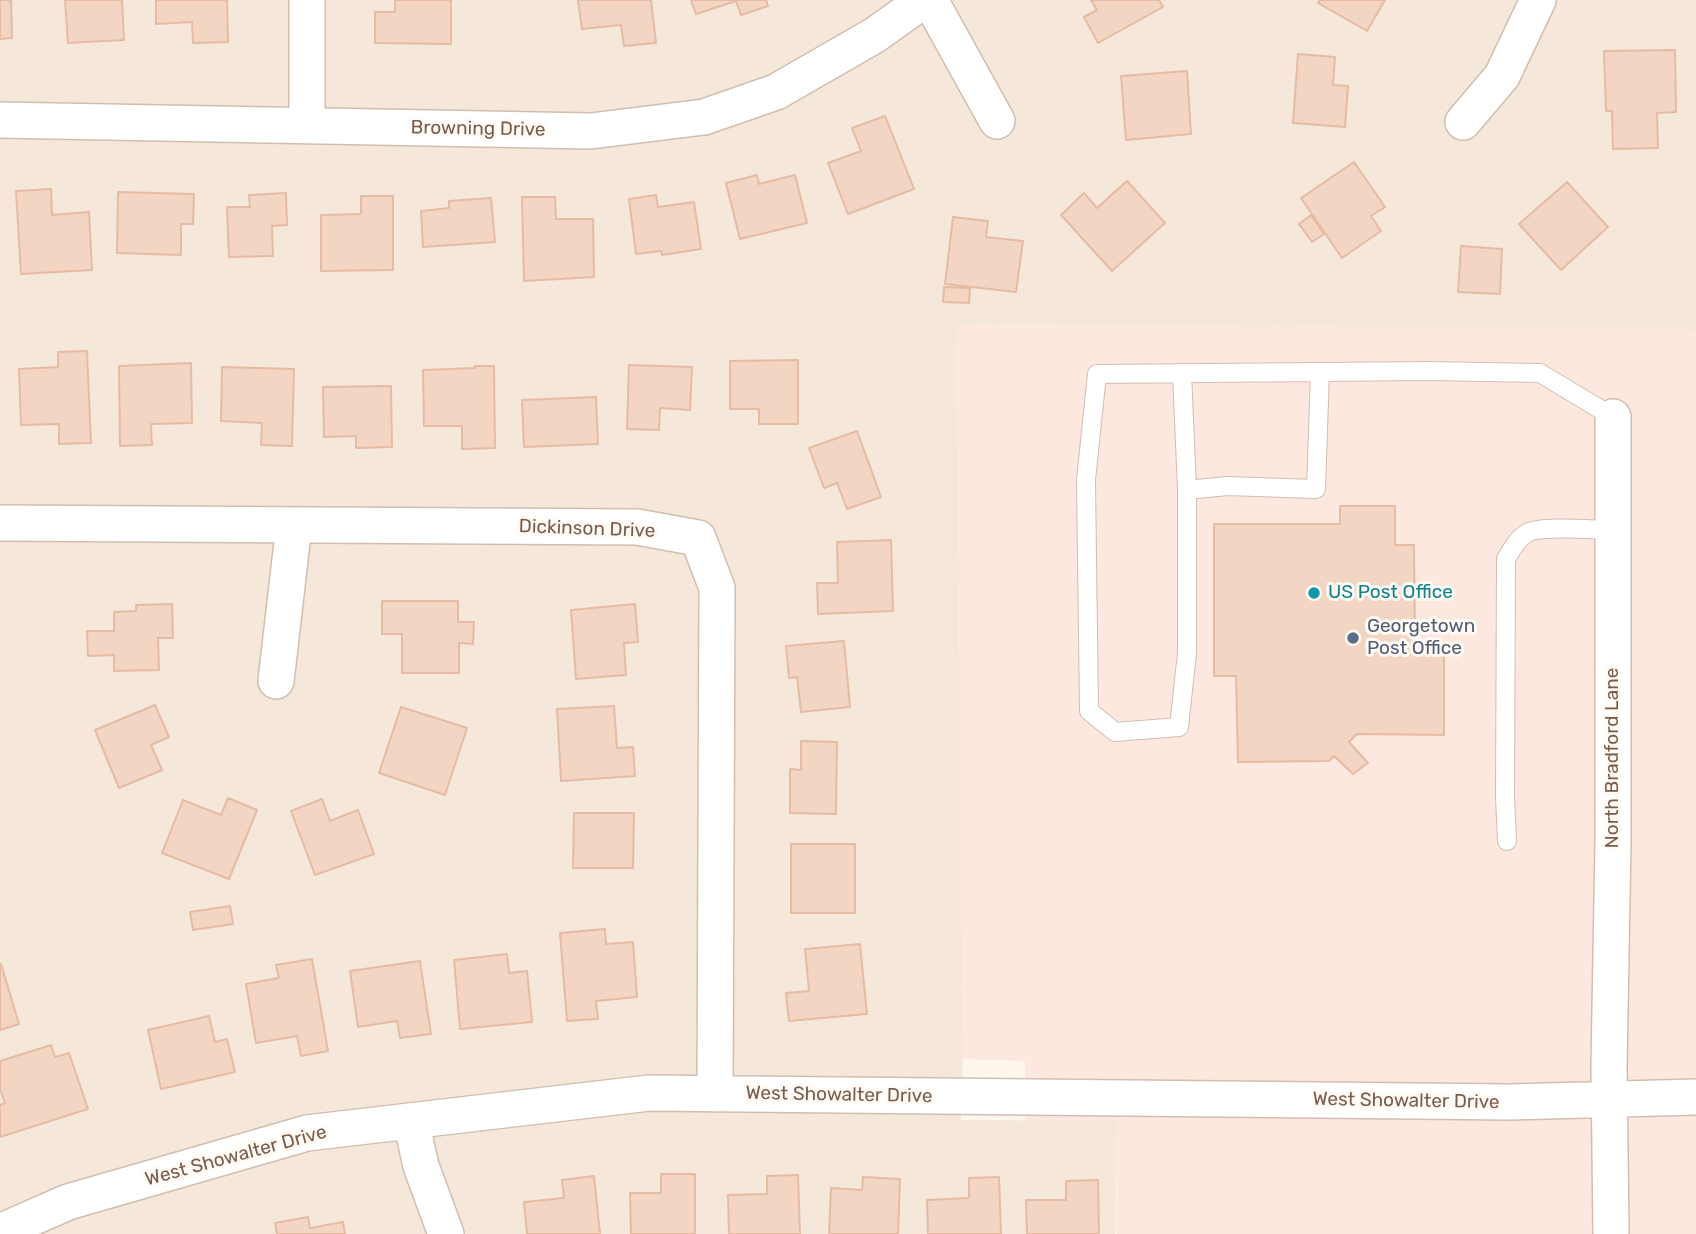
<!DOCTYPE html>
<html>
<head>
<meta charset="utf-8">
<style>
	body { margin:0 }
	canvas { display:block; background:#fdf6ec }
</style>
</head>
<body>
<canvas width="1696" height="1234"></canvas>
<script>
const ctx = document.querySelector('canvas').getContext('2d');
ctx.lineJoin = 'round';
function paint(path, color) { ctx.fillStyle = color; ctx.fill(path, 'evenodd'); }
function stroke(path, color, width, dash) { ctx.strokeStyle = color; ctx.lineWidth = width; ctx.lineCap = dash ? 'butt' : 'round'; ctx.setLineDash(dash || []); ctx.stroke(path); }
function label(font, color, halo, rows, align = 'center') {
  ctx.font = font + ' Rubik,sans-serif'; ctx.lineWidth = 6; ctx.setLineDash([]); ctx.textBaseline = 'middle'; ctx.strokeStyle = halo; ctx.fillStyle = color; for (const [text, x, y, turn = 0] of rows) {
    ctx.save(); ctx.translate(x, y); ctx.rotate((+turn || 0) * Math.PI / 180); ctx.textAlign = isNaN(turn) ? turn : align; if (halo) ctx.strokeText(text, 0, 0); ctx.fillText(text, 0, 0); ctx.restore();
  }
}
const residential = new Path2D(`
	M0,0H1696V330L957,325L963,1059L961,1120L1118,1121L1115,1234H0Z`);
const commercial = new Path2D(`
	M957,325L1696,330V1234H1116L1118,1121H1025V1061L963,1059Z`);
const building = new Path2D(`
	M0,0H11L12,38L0,39Z
	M65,0H122L124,40L68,43Z
	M156,0H227L228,42L193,43L192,22L156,24Z
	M395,0H451V44L375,43V12H395Z
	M578,0H651L656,43L624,46L621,25L582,29Z
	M691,0H766L768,6L741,15L736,1L696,14Z
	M1091,0H1159L1163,7L1098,43L1084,17L1097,10Z
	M1320,0H1385L1367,31L1318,3Z
	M1675,50L1676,112L1657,113L1658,148L1613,149L1612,111H1606L1604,51Z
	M1298,54L1335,57L1333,85L1348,86L1345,127L1293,123Z
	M1187,71L1191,134L1126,140L1121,76Z
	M885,116L914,189L848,214L828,163L861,151L852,128Z
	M1354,162L1385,207L1371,216L1381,231L1342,258L1301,198Z
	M757,175L759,184L795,175L807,223L740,239L726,183Z
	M1127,181L1165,223L1112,271L1061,215L1084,193L1097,208Z
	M1567,182L1608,227L1561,270L1519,224Z
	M51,189L52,215L89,212L92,270L21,274L16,191Z
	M118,192L194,194L193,224H181V255L117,253Z
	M286,193L287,225L272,226L273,256L229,257L227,207H250L249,195Z
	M656,195L658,207L694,202L701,249L662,255L661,251L636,254L629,199Z
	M361,196H393V270L321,271V215L361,214Z
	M522,197H555L556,219H593L594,277L524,281Z
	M491,198L495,242L423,247L421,211L449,208V201Z
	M1311,215L1324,234L1312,242L1299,224Z
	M953,217L988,221L986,237L1023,241L1016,292L945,284Z
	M1461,246L1502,249L1500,294L1458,292Z
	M944,287L970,288L969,303L943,302Z
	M87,351L91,443L59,444V424L21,425L19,369L58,367V352Z
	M798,360V424H759V409H730V361Z
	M191,363L192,423L151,424L152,445L120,446L119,366Z
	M629,365L692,367L690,410L660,408L659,430L627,429Z
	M475,366H494L495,448L462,449V426H424L423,370L475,368Z
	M222,367L294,369L292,446L261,445L262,423L221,421Z
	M391,386L392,447L356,448V436L324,437L323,387Z
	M596,397L598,444L524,447L522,400Z
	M857,431L881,497L847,509L837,483L824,488L809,448Z
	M1340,506H1395V545H1414L1415,642H1444V735L1357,734L1349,742L1368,763L1353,774L1334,756L1329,761L1238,762L1236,676H1214V524H1340Z
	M891,540L893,611L818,614L817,583H838L837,542Z
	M382,601H458V622H474L473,644L459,643V673H402V634H382Z
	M172,604L173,638H158L159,670L114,671V655L88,656L87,631H114V612L136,611V605Z
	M635,604L638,642L624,643L626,675L576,679L571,610Z
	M844,641L850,707L801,712L797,677L789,678L786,646Z
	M155,705L169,737L151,745L162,770L119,788L95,730Z
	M614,706L617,748L633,747L635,776L561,781L557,709Z
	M401,707L467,728L445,795L379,773Z
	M801,741L837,742L836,814L790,813V769L801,770Z
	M228,798L257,810L229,879L162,853L183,800L221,815Z
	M322,799L330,821L358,810L374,854L315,875L291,811Z
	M574,813H634L633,868H573Z
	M791,844H855V913H791Z
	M230,906L233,924L193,930L190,912Z
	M605,929L606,944L633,942L637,997L596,1001L598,1019L567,1021L560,933Z
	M860,944L867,1014L789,1021L786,993L809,991L805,949Z
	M507,954L509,973L527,971L532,1022L460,1029L454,960Z
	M312,959L328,1051L301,1056L297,1036L256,1043L246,984L279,978L276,965Z
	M420,961L431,1034L400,1038L397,1021L358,1027L350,971Z
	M1,964L19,1024L0,1030V965Z
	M209,1016L215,1042L227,1039L235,1072L161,1089L148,1030Z
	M51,1045L55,1057L69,1053L88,1109L0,1137V1105L5,1103L0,1089V1061Z
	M661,1174H695V1234H631L630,1193H661Z
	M798,1175L800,1234H729L728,1195L767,1194V1176Z
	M594,1176L600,1234H527L524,1202L564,1198L562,1180Z
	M863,1177L900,1179L898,1234H829L831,1188L862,1190Z
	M999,1177L1001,1234H928L927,1200L969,1198V1178Z
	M1098,1180L1099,1234H1027L1026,1200H1066V1181Z
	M308,1217L310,1228L343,1222L345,1234H277L275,1223Z`);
const service = new Path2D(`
	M1320,372L1316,489L1227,486L1187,490V653L1179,727L1115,732L1089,711L1086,480L1097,374L1428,371L1540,373L1613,417
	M1182,373L1187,490
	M1507,841L1505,797L1506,559C1512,549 1517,539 1527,533C1542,525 1594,530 1613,530`);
const minor = new Path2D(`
	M307,0V125
	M930,0L997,121
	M0,120L591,131L704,117L776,92L875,35L924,0
	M1463,122L1502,76L1538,0
	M0,523L637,527L698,538L717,588L715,1094
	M276,681L294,525
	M411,1121L421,1166L446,1234
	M0,1232L68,1202L307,1133L649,1093L1510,1102L1696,1097
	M1611,1234L1609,1067L1613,842V417`);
const markers = [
	[1314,593,7,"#0f9aa8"],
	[1353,638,7,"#5c6f8a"]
];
const streetNames = [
	["Browning Drive",478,129,1],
	["Dickinson Drive",587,529,2],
	["North Bradford Lane",1613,758,-90],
	["West Showalter Drive",839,1095,1],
	["West Showalter Drive",1406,1101,1],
	["West Showalter Drive",236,1156,-15]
];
const cultureNames = [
	["US Post Office",1328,593]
];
const serviceNames = [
	["Georgetown",1367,627],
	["Post Office",1367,649]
];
paint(residential, '#f5e8da');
paint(commercial, '#fde8e0');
paint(building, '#f3d5c3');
stroke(building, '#e6bba3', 2);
stroke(service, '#d1beb0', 20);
stroke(minor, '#d1beb0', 38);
stroke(service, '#fff', 18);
stroke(minor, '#fff', 35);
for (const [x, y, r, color] of markers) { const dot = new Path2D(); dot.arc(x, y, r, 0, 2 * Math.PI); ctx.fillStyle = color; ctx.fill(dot); stroke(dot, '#fffaf3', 2.5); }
label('19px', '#7a5c4d', '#fffaf3', streetNames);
label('19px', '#0d838f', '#fffaf3', cultureNames, 'left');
label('19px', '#4e5e75', '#fffaf3', serviceNames, 'left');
</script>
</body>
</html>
